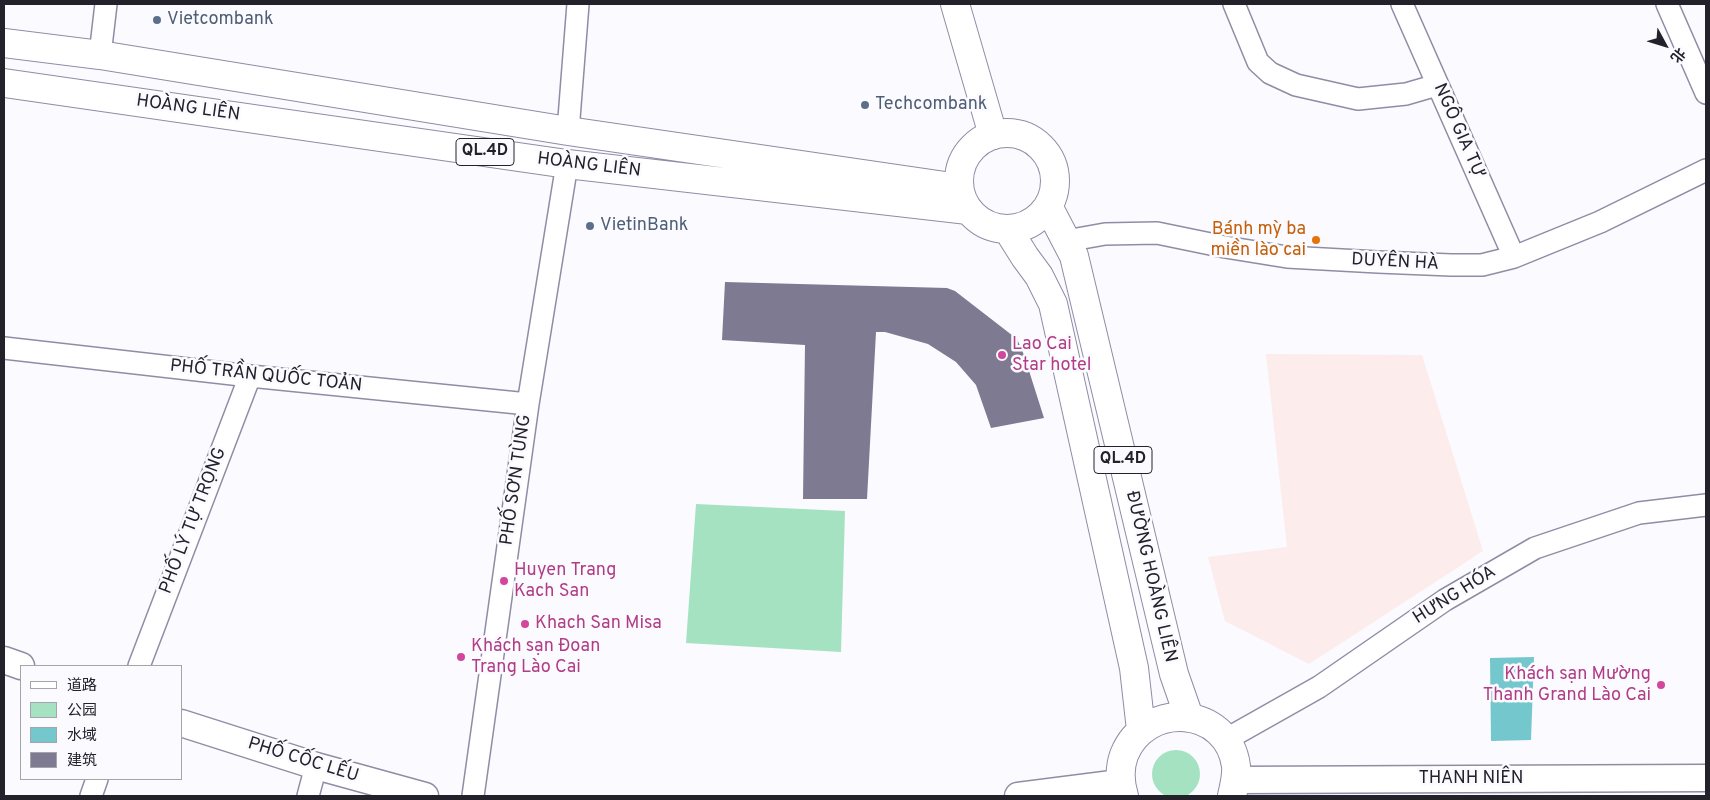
<!DOCTYPE html>
<html>
<head>
<meta charset="utf-8">
<style>
	body { margin:0 }
	#map { position:relative; width:1710px; height:800px; overflow:hidden; background:#fafaff; font-family:Overpass,"Noto Sans SC",sans-serif }
	canvas { display:block }
	.frame { position:absolute; inset:0; border:5px solid #23222b; pointer-events:none }
	.legend { position:absolute; left:20px; top:665px; width:162px; height:115px; box-sizing:border-box; background:#fafaff; border:1px solid #a4a4aa; margin:0; padding:6px 9px; list-style:none; font-size:15px; color:#23222b }
	.legend li { display:flex; align-items:center; gap:10px; height:25px }
	.legend b { width:25px; border:1px solid #a4a4aa }
	.north { position:absolute; left:1640px; top:20px; width:50px; height:50px; -webkit-text-stroke:4px #fafaff; paint-order:stroke; rotate:129deg; font-size:14px; font-weight:700; line-height:20px; text-align:center; color:#23222b }
	.north::after { content:''; display:block; margin:auto; width:18px; height:22px; background:#23222b; clip-path:polygon(50% 0,100% 100%,50% 72%,0 100%) }
</style>
</head>
<body>
<div id="map">
<canvas width="1710" height="800"></canvas>
<div class="frame"></div>
<ul class="legend">
<li><b style="height:6px;background:#fff"></b>道路</li>
<li><b style="height:14px;background:#a4e2c2"></b>公园</li>
<li><b style="height:14px;background:#73c7cd"></b>水域</li>
<li><b style="height:14px;background:#7d7a92"></b>建筑</li>
</ul>
<div class="north">北</div>
</div>
<script>
const ctx = document.querySelector('canvas').getContext('2d');
ctx.lineJoin = 'round';
function paint(path, color) { ctx.fillStyle = color; ctx.fill(path, 'evenodd'); }
function stroke(path, color, width, dash) { ctx.strokeStyle = color; ctx.lineWidth = width; ctx.lineCap = dash ? 'butt' : 'round'; ctx.setLineDash(dash || []); ctx.stroke(path); }
function label(font, color, halo, rows, align = 'center') {
  ctx.font = font + ' Overpass,sans-serif'; ctx.lineWidth = 5; ctx.setLineDash([]); ctx.textBaseline = 'middle'; ctx.strokeStyle = halo; ctx.fillStyle = color; for (const [text, x, y, turn = 0] of rows) {
    ctx.save(); ctx.translate(x, y); ctx.rotate((+turn || 0) * Math.PI / 180); ctx.textAlign = isNaN(turn) ? turn : align; if (halo) ctx.strokeText(text, 0, 0); ctx.fillText(text, 0, 0); ctx.restore();
  }
}
const commercial = new Path2D(`
	M1266,354L1422,355L1483,551L1309,664L1225,621L1208,557L1287,547Z`);
const green = new Path2D(`
	M696,504L845,511L841,652L686,643Z
	M1152 774a24 24 0 1 1 48 0a24 24 0 1 1-48 0Z`);
const water = new Path2D(`
	M1534,657L1531,740L1491,741L1490,658Z`);
const building = new Path2D(`
	M725,282L947,288L955,291L1017,339L1024,355L1044,418L991,428L976,385L956,362L928,344L885,332H876L867,499H803L805,345L722,340Z`);
const minor = new Path2D(`
	M1234,4L1258,62L1270,73L1296,85L1358,99L1406,94L1437,85
	M1402,4L1514,257
	M1667,4L1706,93
	M100,55L106,4
	M568,131L578,4
	M1066,241L1105,234L1157,233L1225,247L1287,257L1378,262L1451,265H1482L1514,257L1600,222L1706,170
	M4,348L250,376L528,404
	M139,666L250,376
	M1225,740L1319,687L1445,600L1535,548L1639,513L1706,505
	M91,796L97,779
	M308,796L316,766
	M473,796L528,404L567,164`);
const tertiary = new Path2D(`
	M4,660L21,666
	M181,723L316,766L425,796
	M1236,780L1706,778
	M1018,796L1120,783`);
const secondary = new Path2D(`
	M955,4L993,135`);
const primary = new Path2D(`
	M4,43L100,55L568,131L959,188
	M4,83L567,164L968,210
	M959 181a48 48 0 1 1 96 0a48 48 0 1 1-96 0Z
	M1048,206L1074,256L1174,674L1189,717
	M1008,230L1025,257L1039,276L1053,304L1134,668L1141,730
	M1124,796C1120,783 1119,769 1124,755C1146,700 1228,706 1236,766C1237,776 1234,786 1232,796`);
const markers = [
	[157,20,5,"#5c6f8a"],
	[865,105,5,"#5c6f8a"],
	[590,226,5,"#5c6f8a"],
	[1316,240,5,"#e8710a"],
	[1002,355,5,"#d1479c"],
	[504,581,5,"#d1479c"],
	[525,624,5,"#d1479c"],
	[461,657,5,"#d1479c"],
	[1661,685,5,"#d1479c"]
];
const shields = [
	[485,152,58],
	[1123,460,58]
];
const shieldNames = [
	["QL.4D",485,152],
	["QL.4D",1123,460]
];
const serviceNames = [
	["Vietcombank",167,20],
	["Techcombank",875,105],
	["VietinBank",600,226]
];
const streetNames = [
	["HOÀNG LIÊN",188,109,8],
	["NGÔ GIA TỰ",1458,131,66],
	["HOÀNG LIÊN",589,166,7],
	["DUYÊN HÀ",1395,263,3],
	["PHỐ TRẦN QUỐC TOẢN",266,377,6],
	["PHỐ SƠN TÙNG",517,480,-82],
	["PHỐ LÝ TỰ TRỌNG",194,521,-69],
	["ĐƯỜNG HOÀNG LIÊN",1150,577,77],
	["HƯNG HÓA",1455,596,-32],
	["PHỐ CỐC LẾU",303,761,17],
	["THANH NIÊN",1471,779]
];
const foodNames = [
	["Bánh mỳ ba",1306,230],
	["miền lào cai",1306,251]
];
const hotelNames = [
	["Lao Cai",1012,345],
	["Star hotel",1012,366],
	["Huyen Trang",514,571],
	["Kach San",514,592],
	["Khach San Misa",535,624],
	["Khách sạn Đoan",471,647],
	["Trang Lào Cai",471,668],
	["Khách sạn Mường",1651,675,"right"],
	["Thanh Grand Lào Cai",1651,696,"right"]
];
paint(commercial, '#fcecec');
paint(green, '#a4e2c2');
paint(water, '#73c7cd');
paint(building, '#7d7a92');
stroke(minor, '#8f8da5', 24);
stroke(tertiary, '#8f8da5', 29);
stroke(secondary, '#8f8da5', 30);
stroke(primary, '#8f8da5', 30);
stroke(minor, '#fff', 21);
stroke(tertiary, '#fff', 26);
stroke(secondary, '#fff', 28);
stroke(primary, '#fff', 28);
for (const [x, y, r, color] of markers) { const dot = new Path2D(); dot.arc(x, y, r, 0, 2 * Math.PI); ctx.fillStyle = color; ctx.fill(dot); stroke(dot, '#fafaff', 2); }
for (const [x, y, w] of shields) { const box = new Path2D(); box.roundRect(x - w / 2, y - 13.5, w, 27, 4); ctx.fillStyle = '#fafaff'; ctx.fill(box); stroke(box, '#23222b', 1); }
label('bold 16px', '#23222b', null, shieldNames);
label('18px', '#4e5e75', '#fafaff', serviceNames, 'left');
label('18px', '#23222b', '#fafaff', streetNames);
label('18px', '#c56008', '#fafaff', foodNames, 'right');
label('18px', '#b23c85', '#fafaff', hotelNames, 'left');
</script>
</body>
</html>
